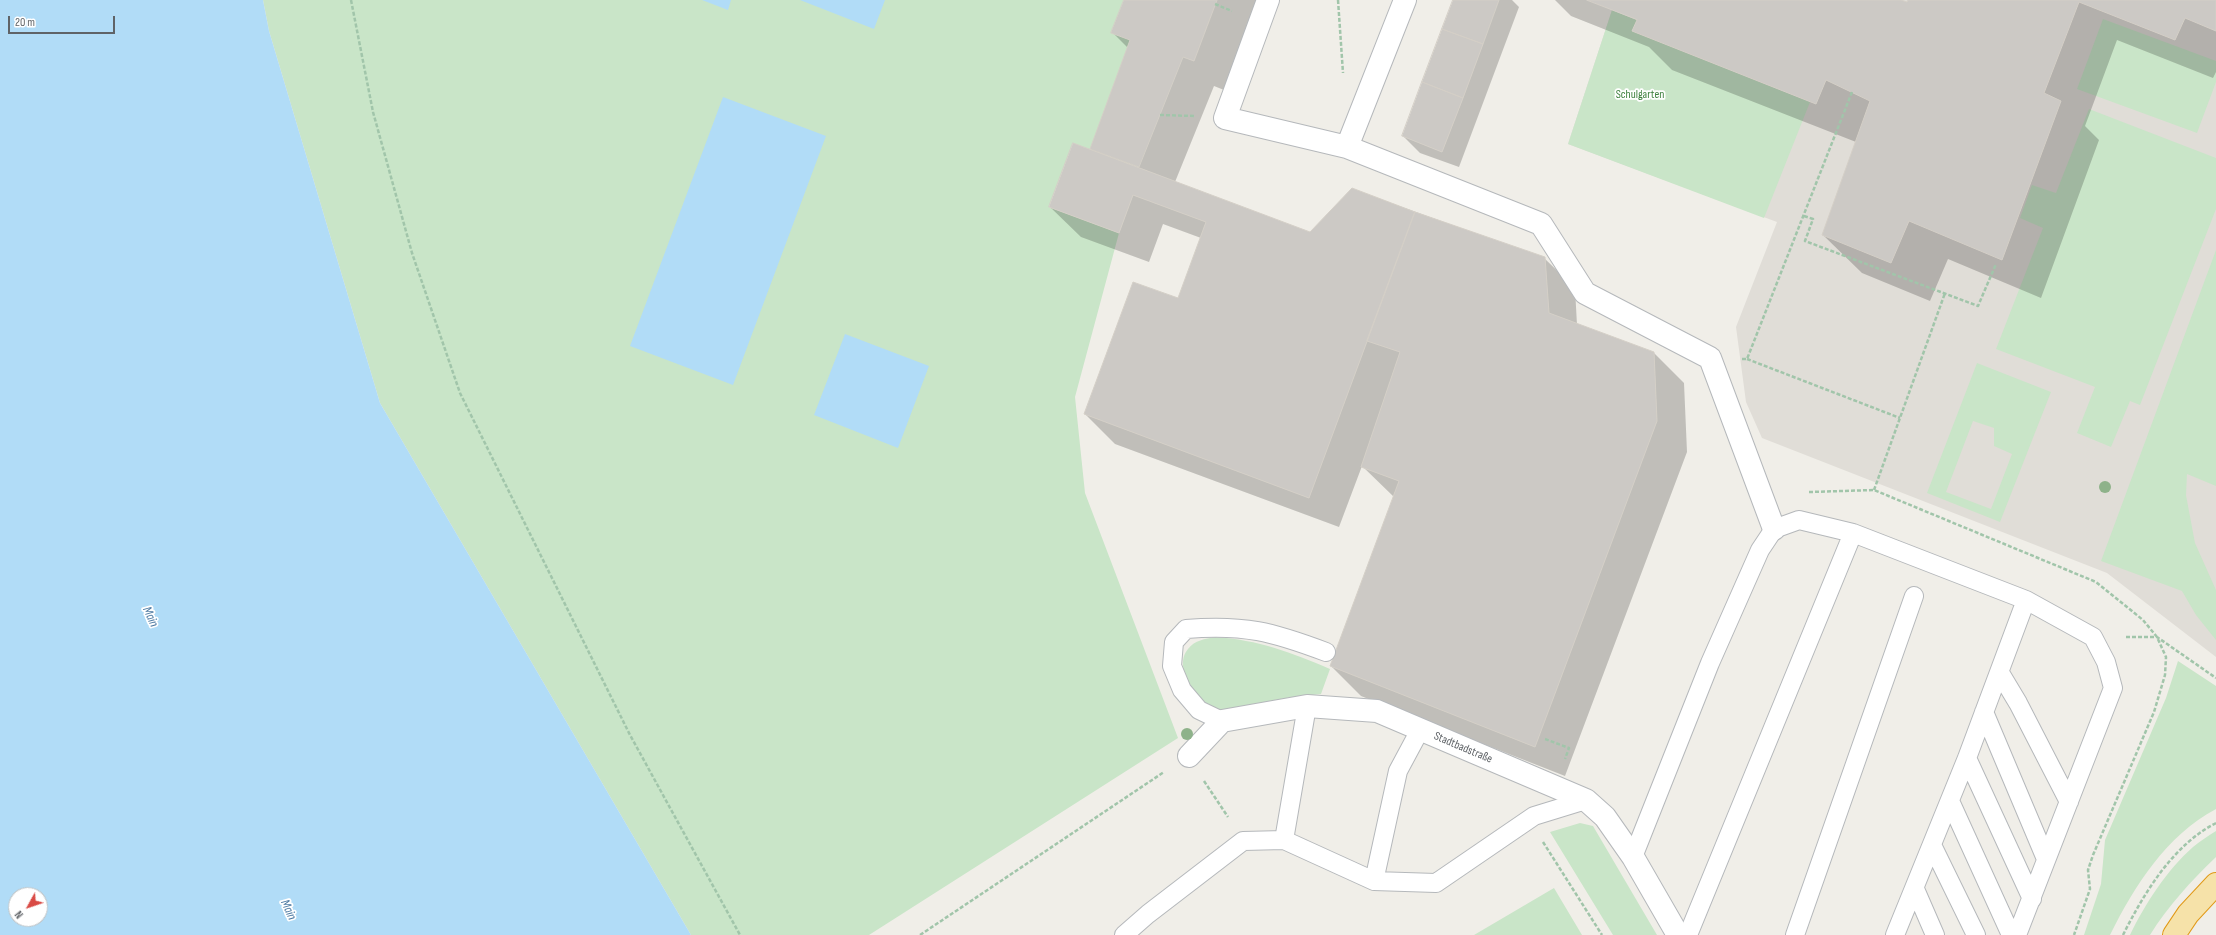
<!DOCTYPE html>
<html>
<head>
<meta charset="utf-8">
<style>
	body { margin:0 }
	#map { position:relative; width:2216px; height:935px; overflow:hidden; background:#f0eee8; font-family:"Sofia Sans Condensed",sans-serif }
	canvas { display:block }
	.north { position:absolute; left:8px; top:887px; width:40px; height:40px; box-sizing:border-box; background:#fff; border:1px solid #bfc1c2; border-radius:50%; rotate:230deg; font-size:11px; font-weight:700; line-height:16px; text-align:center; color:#5f6367 }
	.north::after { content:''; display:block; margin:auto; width:14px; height:18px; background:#d94a45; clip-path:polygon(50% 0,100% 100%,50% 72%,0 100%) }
	.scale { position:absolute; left:8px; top:16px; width:107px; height:18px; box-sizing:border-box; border:2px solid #5f6367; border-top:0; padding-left:5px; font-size:12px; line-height:14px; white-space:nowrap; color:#5f6367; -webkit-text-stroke:3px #fff; paint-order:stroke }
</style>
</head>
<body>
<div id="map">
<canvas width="2216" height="935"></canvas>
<div class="north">N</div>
<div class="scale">20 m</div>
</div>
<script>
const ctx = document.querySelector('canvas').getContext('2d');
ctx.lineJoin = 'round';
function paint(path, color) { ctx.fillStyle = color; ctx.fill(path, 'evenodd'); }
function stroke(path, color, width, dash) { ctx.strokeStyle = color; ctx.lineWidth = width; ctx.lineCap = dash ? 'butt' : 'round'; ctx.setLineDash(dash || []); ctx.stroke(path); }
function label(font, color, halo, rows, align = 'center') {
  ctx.font = font + ' "Sofia Sans Condensed",sans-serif'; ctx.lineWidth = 3.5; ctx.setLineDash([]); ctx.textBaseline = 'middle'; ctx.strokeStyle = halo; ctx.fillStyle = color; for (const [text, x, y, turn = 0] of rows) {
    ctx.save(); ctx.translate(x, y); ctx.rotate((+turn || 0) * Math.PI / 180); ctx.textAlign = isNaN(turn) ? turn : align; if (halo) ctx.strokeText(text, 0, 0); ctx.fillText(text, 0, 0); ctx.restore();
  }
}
const education = new Path2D(`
	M1587,0H2216V657L2107,573L1762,438L1746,402L1736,327L1777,222L1568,144L1612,10Z`);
const green = new Path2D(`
	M263,0H1217L1183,57L1139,167L1073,144L1049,207L1119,233L1075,397L1085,493L1178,738L869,935H691L380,403L269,31Z
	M1612,10L1637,20L1632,31L1810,102L1764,218L1568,144Z
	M2103,19L2216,61V82L2197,133L2077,89Z
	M2089,109L2216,158V209L2140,405L2130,401L2111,447L2077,433L2095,387L1996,349L2043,228L2020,218L2032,185L2056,193Z
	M2216,250V486L2187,474L2186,495L2195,543L2216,590V640L2196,615L2182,591L2101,561Z
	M1977,363L2051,392L2000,522L1927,493ZM1973,421L1994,428V446L2012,454L1991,509L1946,492Z
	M1215,637C1259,640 1290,652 1330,669L1321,694C1306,696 1290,697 1275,700C1259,704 1238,718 1222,714C1201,708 1171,669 1188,649C1195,640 1205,639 1215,637Z
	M2178,661L2216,686V809C2166,836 2135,885 2110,935H2084L2101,884L2105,840L2166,698Z
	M1580,823L1593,826L1657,935H1613L1550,832Z
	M2216,831V857C2191,881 2168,906 2150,935H2130C2145,904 2167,870 2193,847C2200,841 2208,836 2216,831Z
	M1554,888L1582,935H1474Z`);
const water = new Path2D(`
	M0,0H263L269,31L380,403L691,935H0ZM16,895H40V919H16Z
	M702,0H731L728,10Z
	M800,0H885L874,29Z
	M723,97L826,136L733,385L630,346Z
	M845,334L929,366L898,448L814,415Z`);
const shadow = new Path2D(`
	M1125,0H1258L1224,90L1214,86L1175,182L1310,233L1352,189L1544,258L1575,288L1577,325L1654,353L1684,383L1687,452L1565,776L1361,696L1331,666L1394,497L1362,466L1339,527L1115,444L1085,414L1179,300L1201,238L1163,224L1149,262L1081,237L1050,207L1091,150L1128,48L1112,32Z
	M1454,0H1512L1519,7L1459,167L1420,153L1403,136Z
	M1555,0H1898L1907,4L1909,0H2216V72L2213,78L2117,40L2085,126L2099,140L2041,298L1948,259L1930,301L1862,273L1823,235L1856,142L1672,70L1649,47L1571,16Z`);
const building = new Path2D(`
	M1124,0H1217L1194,61L1183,57L1139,167L1090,149L1130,40L1111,33Z
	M1453,0H1499L1483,44L1442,29Z
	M1587,0H1901L1907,2L1908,0H2216V31L2185,18L2175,40L2079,2L2044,93L2061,101L2002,260L1909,221L1891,263L1822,235L1870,101L1826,80L1816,104L1632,31L1637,20Z
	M1442,29L1483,44L1463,98L1422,82Z
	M1422,82L1463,98L1442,152L1402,136Z
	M1073,143L1310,232L1352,188L1415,212L1309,498L1084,414L1133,282L1178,298L1206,222L1133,195L1119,233L1049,207Z
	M1415,212L1545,257L1549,313L1654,352L1657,421L1535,747L1330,666L1399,481L1361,467L1400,352L1367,341Z`);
const path = new Path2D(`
	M351,0L373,112L412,253L460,393L630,735L740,935
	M1338,0L1343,73
	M1215,4L1232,11
	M1160,115L1195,116
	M1804,216L1813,219L1805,241L1978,306L1996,264
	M1742,359H1747L1852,92
	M1747,359L1900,418
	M1874,490L1945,293
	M1809,492L1874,490L2096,582L2143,620L2157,637L2166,657L2165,675L2154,712L2093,855L2088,870L2090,889L2074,935
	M2126,637H2157L2216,678
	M1545,739L1569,748L1565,759
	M1204,781L1228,817
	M1543,842L1602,935
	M920,935L1164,772
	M2123,935C2144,893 2173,845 2216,823`);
const service = new Path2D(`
	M2000,673L2018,703L2069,802
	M1307,706L1284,840L1374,881L1398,771L1420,730
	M1984,712L2046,859
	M1222,721L1199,710L1182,690L1172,666L1174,642L1186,629C1244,624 1273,632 1326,652
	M1967,758L2032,899
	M1950,801L2011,935
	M1932,845L1976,935
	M1633,857L1710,663L1760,550L1774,529L1799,520L1853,533L2026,600L2093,637L2106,662L2113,688L2017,935
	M1374,881L1436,883L1534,816L1586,800
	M1915,889L1935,935
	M1124,935L1148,914L1243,841L1284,840
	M1688,935L1853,533
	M1795,935L1914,596
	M1895,935L1967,758L2026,600`);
const minor = new Path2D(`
	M1268,0L1225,118L1347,147L1541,224L1585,293L1710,358L1774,529
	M1347,147L1405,0
	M1189,756L1222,721L1307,706L1377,711L1586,800L1605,817L1633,857L1678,935`);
const trunk = new Path2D(`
	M2174,935L2188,914L2216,884`);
const trees = [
	[2105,487],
	[1187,734]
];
const parkNames = [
	["Schulgarten",1640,95]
];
const streetNames = [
	["Stadtbadstraße",1463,748,23]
];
const waterNames = [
	["Main",150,617,65],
	["Main",288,910,65]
];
paint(education, '#e0ddd7');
paint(green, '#c9e5c8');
paint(water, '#b1dcf7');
paint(shadow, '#0003');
paint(building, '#ccc9c5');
stroke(building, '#d4cfc7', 1);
stroke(service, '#b5b8bb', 20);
stroke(minor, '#b5b8bb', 24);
stroke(trunk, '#e19917', 24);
stroke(path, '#a1c5aa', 2.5, [4, 2]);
stroke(service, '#fff', 18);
stroke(minor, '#fff', 22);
stroke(trunk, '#f6e2a9', 22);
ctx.fillStyle = '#8eb28a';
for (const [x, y] of trees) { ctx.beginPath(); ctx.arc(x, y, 6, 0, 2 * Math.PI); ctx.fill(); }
label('12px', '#3e803e', '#fff', parkNames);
label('12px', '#5f6367', '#fff', streetNames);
label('italic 13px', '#4b78a1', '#fff', waterNames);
</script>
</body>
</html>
